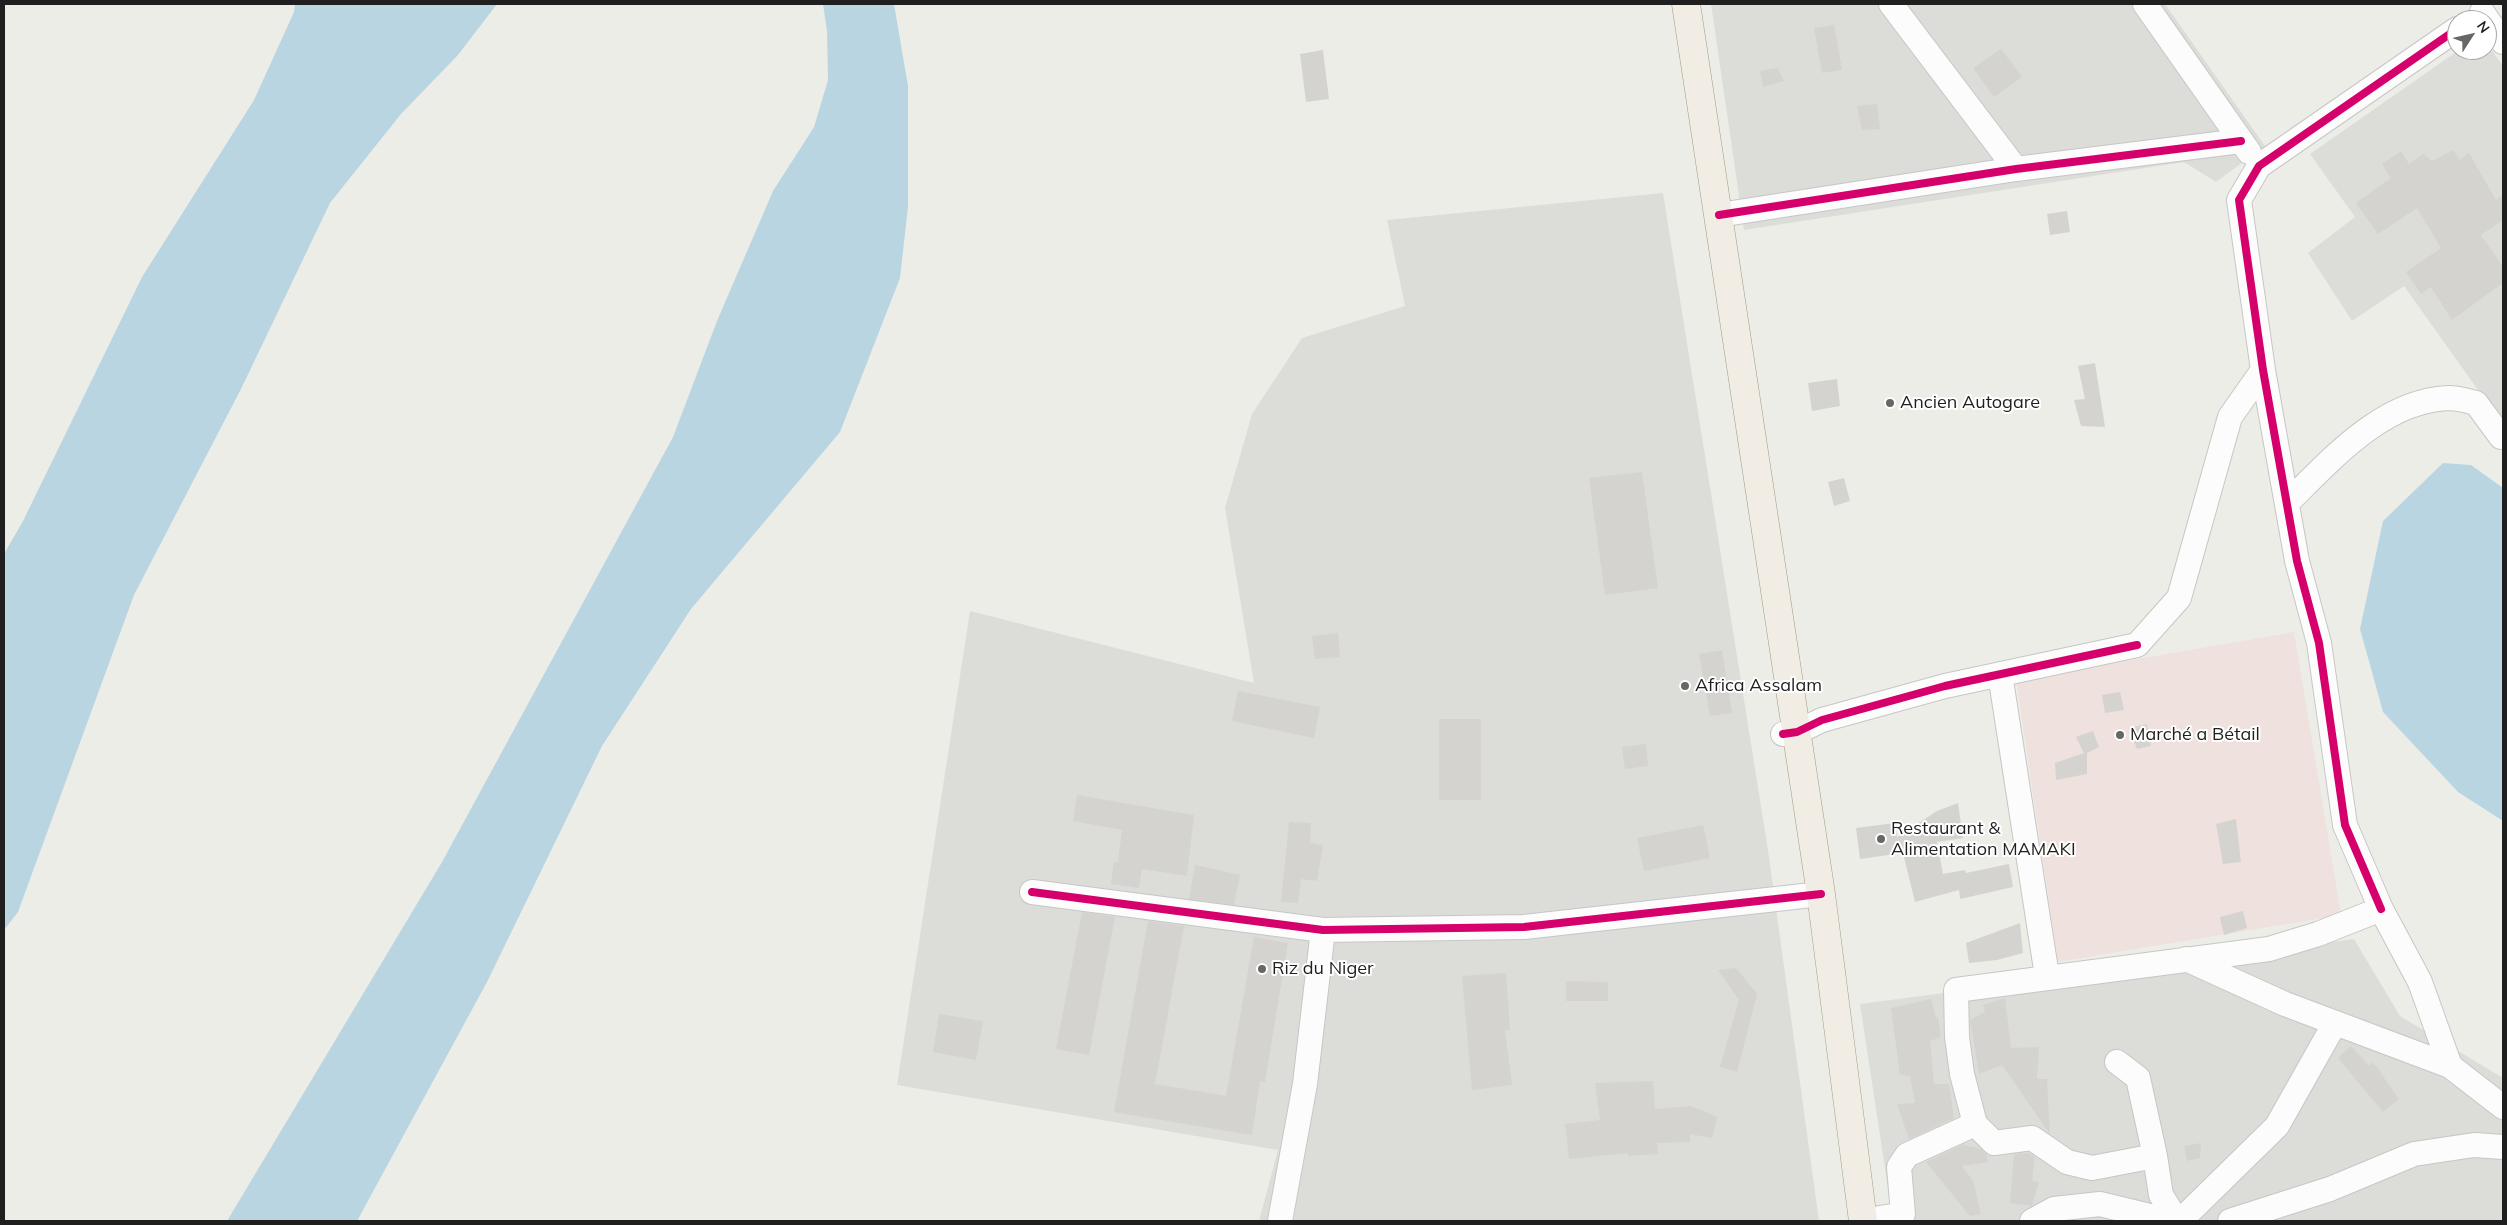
<!DOCTYPE html>
<html>
<head>
<meta charset="utf-8">
<style>
	body { margin:0 }
	#map { position:relative; width:2507px; height:1225px; overflow:hidden; background:#edede8; font-family:Mulish,sans-serif }
	canvas { display:block }
	.frame { position:absolute; inset:0; border:5px solid #1f1f1f; pointer-events:none }
	.north { position:absolute; left:2447px; top:10px; width:50px; height:50px; box-sizing:border-box; background:#fff; border:1px solid #a5a5a5; border-radius:50%; rotate:55deg; font-size:14px; font-weight:700; line-height:20px; text-align:center; color:#1f1f1f }
	.north::after { content:''; display:block; margin:auto; width:18px; height:22px; background:#676765; clip-path:polygon(50% 0,100% 100%,50% 72%,0 100%) }
</style>
</head>
<body>
<div id="map">
<canvas width="2507" height="1225"></canvas>
<div class="frame"></div>
<div class="north">N</div>
</div>
<script>
const ctx = document.querySelector('canvas').getContext('2d');
ctx.lineJoin = 'round';
function paint(path, color) { ctx.fillStyle = color; ctx.fill(path, 'evenodd'); }
function stroke(path, color, width, dash) { ctx.strokeStyle = color; ctx.lineWidth = width; ctx.lineCap = dash ? 'butt' : 'round'; ctx.setLineDash(dash || []); ctx.stroke(path); }
function label(font, color, halo, rows, align = 'center') {
  ctx.font = font + ' Mulish,sans-serif'; ctx.lineWidth = 4; ctx.setLineDash([]); ctx.textBaseline = 'middle'; ctx.strokeStyle = halo; ctx.fillStyle = color; for (const [text, x, y, turn = 0] of rows) {
    ctx.save(); ctx.translate(x, y); ctx.rotate((+turn || 0) * Math.PI / 180); ctx.textAlign = isNaN(turn) ? turn : align; if (halo) ctx.strokeText(text, 0, 0); ctx.fillText(text, 0, 0); ctx.restore();
  }
}
const residential = new Path2D(`
	M1711,4H2165L2265,146L2216,182L2184,162L1744,230Z
	M2487,44L2503,66V425L2404,286L2352,321L2308,253L2355,217L2310,154L2459,50H2487Z
	M1663,193L1768,850L1819,1221H1259L1278,1150L897,1085L970,611L1254,683L1225,508L1252,414L1302,338L1405,306L1387,220Z
	M2354,939L2400,1016L2503,1078V1221H1893L1860,1004Z`);
const commercial = new Path2D(`
	M2294,632L2341,915L2058,962L2016,680Z`);
const water = new Path2D(`
	M295,4H497L458,55L401,114L330,203L241,389L134,595L18,912L4,930V554L23,521L142,277L254,100L294,12Z
	M823,4H894L908,86V207L900,278L840,432L691,609L602,746L487,982L357,1221H227L442,862L673,437L717,321L773,191L814,127L828,80L827,31Z
	M2443,463L2471,465L2503,488V821L2458,792L2383,712L2360,629L2383,521Z`);
const building = new Path2D(`
	M1834,25L1842,70L1822,73L1814,28Z
	M2001,49L2022,77L1994,97L1973,68Z
	M1323,50L1329,99L1306,102L1300,54Z
	M1778,68L1784,81L1763,87L1760,71Z
	M1877,104L1880,129L1862,130L1857,106Z
	M2453,150L2460,160L2469,153L2496,200L2503,195V220L2481,235L2503,267V283L2452,320L2431,287L2421,294L2406,272L2441,248L2417,208L2378,234L2356,203L2391,178L2382,164L2401,151L2409,164L2423,154L2432,161Z
	M2067,211L2070,232L2050,235L2047,214Z
	M2095,363L2105,427L2081,426L2074,400L2085,399L2078,366Z
	M1837,379L1840,406L1812,411L1808,383Z
	M1642,472L1658,588L1605,595L1589,478Z
	M1844,478L1850,501L1834,506L1828,482Z
	M1338,633L1340,657L1315,659L1312,636Z
	M1722,650L1732,713L1710,716L1699,654Z
	M1238,691L1320,707L1314,738L1232,721Z
	M2120,692L2124,710L2105,713L2102,695Z
	M1439,719H1481V800H1439Z
	M2147,724L2151,746L2137,749L2129,728Z
	M2093,731L2099,747L2087,753V774L2056,780L2055,763L2084,753L2076,737Z
	M1646,744L1648,766L1625,769L1622,747Z
	M1077,795L1194,815L1187,876L1142,869L1139,888L1111,884L1114,862H1118L1122,830L1073,821Z
	M1958,803L1963,838L1937,842L1943,874L1965,870L1966,873L2009,864L2013,887L1960,899L1959,890L1915,902L1903,853L1860,859L1856,828L1895,823L1897,837L1937,811Z
	M2236,819L2241,862L2223,864L2216,824Z
	M1289,822L1311,823L1310,843L1323,845L1317,881L1301,879L1298,903L1281,902Z
	M1703,825L1710,858L1644,871L1637,838Z
	M1195,865L1240,875L1234,905L1189,899Z
	M2243,911L2247,928L2224,935L2220,917Z
	M1082,912L1115,917L1089,1055L1056,1049Z
	M1148,921L1184,926L1155,1084L1226,1096L1254,937L1288,943L1265,1082L1260,1081L1252,1135L1114,1112Z
	M2020,923L2023,953L1997,960L1969,963L1966,943Z
	M1736,968L1757,994L1737,1072L1720,1067L1739,1000L1718,970Z
	M1506,973L1510,1030H1505L1512,1085L1472,1090L1462,976Z
	M1566,981L1608,982V1001H1566Z
	M2005,998L2011,1048L2039,1047L2037,1079H2047L2050,1134L2002,1065L1979,1074L1970,1020L1985,1012L1983,1005Z
	M1931,999L1936,1018L1938,1017L1941,1037L1930,1041L1934,1084H1949L1954,1118L1909,1139L1897,1104L1915,1103L1910,1076L1900,1075L1891,1008Z
	M939,1014L983,1021L976,1060L933,1052Z
	M2351,1046L2369,1066L2373,1062L2399,1099L2383,1112L2338,1058Z
	M1653,1081L1655,1109L1691,1106L1717,1117L1712,1138L1690,1134V1142L1657,1143L1658,1154L1628,1156V1153L1569,1159L1565,1124L1600,1120L1595,1083Z
	M2201,1143L2200,1158L2187,1161L2184,1146Z
	M1962,1145L1979,1148L1986,1154L1988,1162L1962,1166L1973,1181L1981,1214L1970,1216L1926,1162Z
	M2029,1153L2035,1157L2032,1181L2039,1182L2032,1206L2010,1203L2014,1154Z`);
const minor = new Path2D(`
	M1891,4L2016,169
	M2145,4L2249,152
	M2482,12L2503,42
	M2457,29L2259,166L2239,200L2263,370L2297,561L2319,643L2345,825L2381,909L2420,982L2450,1066L2503,1107
	M1719,215L2016,169L2241,141
	M2287,503C2331,460 2383,400 2449,398C2458,398 2468,401 2476,403L2501,437
	M2000,674L2047,976
	M1783,734L1797,732L1822,720L1945,686L2137,645L2179,598L2230,417L2263,370
	M1032,892L1323,930L1524,927L1821,894
	M2186,959L2285,1004L2450,1066
	M2117,1062L2138,1078L2155,1156L2161,1195L2177,1221
	M2155,1156L2092,1168L2067,1162L2032,1138L1994,1143L1975,1124L1962,1074L1957,1037L1956,990L2269,949L2318,934L2381,909
	M1280,1221L1305,1084L1323,930
	M1863,1221L1903,1214L1899,1167L1907,1155L1975,1124
	M2032,1221L2054,1209L2100,1204L2170,1221
	M2180,1221L2277,1126L2335,1023
	M2230,1221L2330,1189L2414,1154L2474,1145L2503,1147`);
const major = new Path2D(`
	M1686,4L1821,894L1863,1221`);
const cycleway = new Path2D(`
	M1719,215L2016,169L2241,141
	M1783,734L1797,732L1822,720L1945,686L2137,645
	M1032,892L1323,930L1524,927L1821,894
	M2381,909L2345,825L2319,643L2297,561L2263,370L2239,200L2259,166L2457,29`);
const markers = [
	[1890,403,5,"#676765"],
	[1685,686,5,"#676765"],
	[2120,735,5,"#676765"],
	[1881,839,5,"#676765"],
	[1262,969,5,"#676765"]
];
const poiNames = [
	["Ancien Autogare",1900,403],
	["Africa Assalam",1695,686],
	["Marché a Bétail",2130,735],
	["Restaurant &",1891,829],
	["Alimentation MAMAKI",1891,850],
	["Riz du Niger",1272,969]
];
paint(residential, '#dcdcd9');
paint(commercial, '#efe1dd');
paint(water, '#bad5e2');
paint(building, '#d4d3cf');
stroke(minor, '#c6c6c4', 26);
stroke(major, '#a49d84', 29);
stroke(minor, '#fcfcfc', 24);
stroke(major, '#f1ede5', 28);
stroke(cycleway, '#d6006c', 8);
for (const [x, y, r, color] of markers) { const dot = new Path2D(); dot.arc(x, y, r, 0, 2 * Math.PI); ctx.fillStyle = color; ctx.fill(dot); stroke(dot, '#fff', 2); }
label('18px', '#1f1f1f', '#fff', poiNames, 'left');
</script>
</body>
</html>
